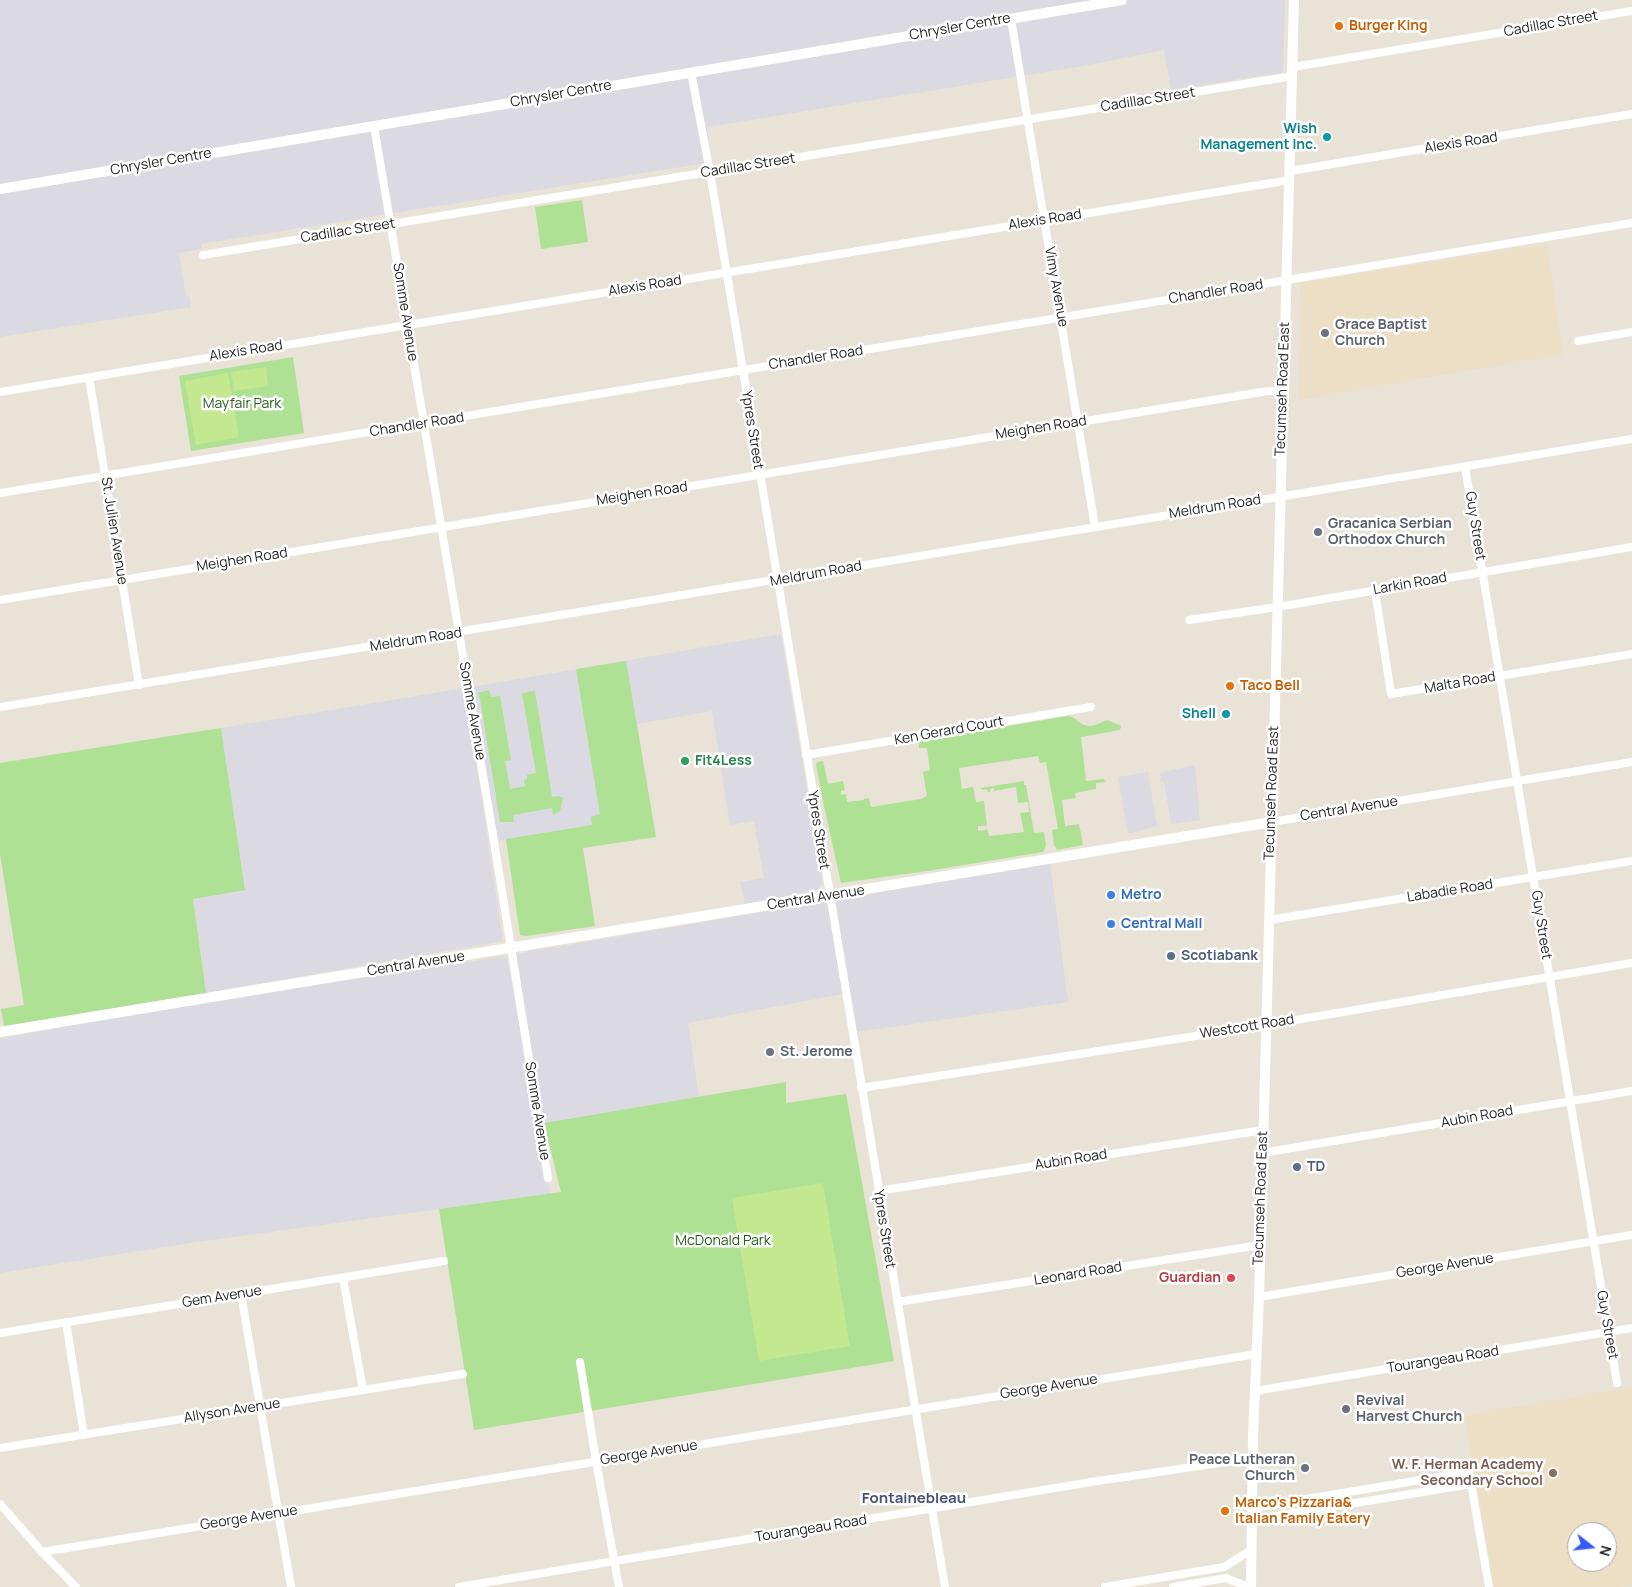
<!DOCTYPE html>
<html>
<head>
<meta charset="utf-8">
<style>
	body { margin:0 }
	#map { position:relative; width:1632px; height:1587px; overflow:hidden; background:#e9e2d7; font-family:Manrope,sans-serif }
	canvas { display:block }
	.north { position:absolute; left:1567px; top:1522px; width:50px; height:50px; box-sizing:border-box; background:#fff; border:1px solid #a8a8a8; border-radius:50%; rotate:106deg; font-size:14px; font-weight:700; line-height:20px; text-align:center; color:#262626 }
	.north::after { content:''; display:block; margin:auto; width:18px; height:22px; background:#365bf8; clip-path:polygon(50% 0,100% 100%,50% 72%,0 100%) }
</style>
</head>
<body>
<div id="map">
<canvas width="1632" height="1587"></canvas>
<div class="north">N</div>
</div>
<script>
const ctx = document.querySelector('canvas').getContext('2d');
ctx.lineJoin = 'round';
function paint(path, color) { ctx.fillStyle = color; ctx.fill(path, 'evenodd'); }
function stroke(path, color, width, dash) { ctx.strokeStyle = color; ctx.lineWidth = width; ctx.lineCap = dash ? 'butt' : 'round'; ctx.setLineDash(dash || []); ctx.stroke(path); }
function label(font, color, halo, rows, align = 'center') {
  ctx.font = font + ' Manrope,sans-serif'; ctx.lineWidth = 5; ctx.setLineDash([]); ctx.textBaseline = 'middle'; ctx.strokeStyle = halo; ctx.fillStyle = color; for (const [text, x, y, turn = 0] of rows) {
    ctx.save(); ctx.translate(x, y); ctx.rotate((+turn || 0) * Math.PI / 180); ctx.textAlign = isNaN(turn) ? turn : align; if (halo) ctx.strokeText(text, 0, 0); ctx.fillText(text, 0, 0); ctx.restore();
  }
}
const industrial = new Path2D(`
	M0,0H1285L1283,72L1171,90L1164,50L1089,65L707,127L712,162L201,244V249L179,253L186,296H189L191,307L0,337Z
	M781,634L822,880V883L818,890L745,904L740,882L764,878L754,821L730,825L712,711L637,724L652,815L498,841L472,687Z
	M465,688L503,941L206,993L193,899L245,889L221,728Z
	M1195,765L1200,820L1171,824L1164,781L1161,782L1160,773Z
	M1148,772L1157,826L1128,834L1118,777Z
	M1050,863L1068,1002L856,1032L848,993L688,1023L699,1097L544,1123L516,954Z
	M507,956L550,1194L196,1242L0,1273V1039L84,1023L332,982Z`);
const education = new Path2D(`
	M1547,244L1563,354L1299,400L1300,283Z
	M1632,1387V1585L1616,1587H1494L1465,1415ZM1577,1532H1607V1562H1577Z`);
const green = new Path2D(`
	M582,200L588,242L541,249L535,207Z
	M293,357L304,433L191,451L179,376Z
	M626,661L656,837L583,848L595,926L526,936L520,935L506,839L592,825L591,817L600,814L576,669Z
	M489,690L491,697L500,696L511,760L505,761L510,789L525,786L524,780L527,779V775L536,773L522,693L535,691L552,797L559,796L563,798L560,811L553,815L552,808L513,815L514,822H500L480,699L478,693Z
	M1068,716C1074,717 1075,719 1079,722C1090,730 1097,724 1107,720L1121,726L1120,730L1081,737L1086,781L1104,779L1105,782L1096,783V789L1075,793L1076,798L1062,800L1065,826L1079,824L1083,845L1057,850L1054,845L1052,830L1058,829L1046,762L1040,763L1038,756L959,768L962,789L973,787L976,802L984,801L987,826H978V831L986,830L987,828L989,836L1024,832L1020,813L1029,812L1028,802L1018,803L1016,787L994,791V788L990,789V792H988L987,789L982,790L981,788L1024,781V785H1026L1034,833L1044,832L1046,846L1043,852L927,871L841,883L824,806L816,765L817,762L823,761L828,784L843,781L845,790L841,791V795L846,794L847,802L864,800V799L869,798L871,807L921,799L927,796L923,772L930,770L927,748H919V741Z
	M221,728L245,890L193,899L206,993L4,1026L1,1009L24,1005L0,854V763Z
	M786,1082V1103L846,1094L894,1361L474,1430L439,1209L561,1192L544,1123Z`);
const pitch = new Path2D(`
	M266,367L268,386L234,391L231,372Z
	M228,373L239,437L196,445L185,381Z
	M823,1183L850,1346L759,1361L732,1198Z`);
const street = new Path2D(`
	M1011,19L1095,527
	M1293,67L1632,11
	M691,72L710,172L945,1587
	M374,126L492,829L548,1178
	M1290,171L1632,114
	M203,255L1293,76
	M1578,341L1632,332
	M89,377L139,685
	M0,392L1290,180
	M1465,467L1617,1383
	M0,493L1632,223
	M1375,590L1391,694L1632,654
	M0,600L1268,391H1283
	M1189,620L1277,607L1632,547
	M0,707L1632,439
	M806,755L1091,707
	M1272,822L1632,762
	M1269,920L1632,861
	M861,1088L1266,1025L1632,963
	M1262,1153L1632,1091
	M878,1191L1263,1130
	M343,1278L363,1390
	M241,1294L291,1587
	M1259,1297L1632,1235
	M897,1302L1260,1245
	M66,1322L84,1435
	M0,1333L444,1261
	M580,1362L596,1461L619,1587
	M1255,1391L1632,1328
	M0,1448L463,1374
	M0,1504L42,1552L76,1587
	M1252,1508L1469,1472L1489,1587
	M1252,1520L1471,1484
	M42,1552L1256,1354
	M459,1587L1091,1482L1253,1458
	M1105,1587L1224,1567L1251,1550
	M1173,1587L1226,1578L1248,1587`);
const secondary = new Path2D(`
	M0,189L1122,0
	M0,1032L1272,822
	M1251,1587L1253,1436L1259,1297L1294,0`);
const markers = [
	[1339,26,5,"#e8710a"],
	[1327,137,5,"#0f9aa8"],
	[1325,333,5,"#6b7280"],
	[1318,532,5,"#6b7280"],
	[1230,686,5,"#e8710a"],
	[1226,714,5,"#0f9aa8"],
	[685,761,5,"#2e9e5b"],
	[1111,895,5,"#3f7fe0"],
	[1111,924,5,"#3f7fe0"],
	[1171,956,5,"#5c6f8a"],
	[770,1052,5,"#6b7280"],
	[1297,1167,5,"#5c6f8a"],
	[1231,1278,5,"#e0444e"],
	[1346,1409,5,"#6b7280"],
	[1305,1468,5,"#6b7280"],
	[1553,1473,5,"#8d6e63"],
	[1225,1511,5,"#e8710a"]
];
const streetNames = [
	["Cadillac Street",1551,24,-10],
	["Chrysler Centre",960,27,-10],
	["Chrysler Centre",561,94,-10],
	["Cadillac Street",1148,100,-9],
	["Alexis Road",1461,143,-9],
	["Chrysler Centre",161,162,-10],
	["Cadillac Street",748,166,-9],
	["Alexis Road",1045,220,-9],
	["Cadillac Street",348,231,-9],
	["Alexis Road",645,286,-9],
	["Vimy Avenue",1056,287,80],
	["Chandler Road",1216,292,-9],
	["Somme Avenue",405,312,81],
	["Alexis Road",246,351,-9],
	["Chandler Road",816,358,-9],
	["Tecumseh Road East",1283,389,-88],
	["Chandler Road",417,425,-9],
	["Meighen Road",1041,428,-9],
	["Ypres Street",752,430,81],
	["Meighen Road",642,494,-9],
	["Meldrum Road",1215,507,-9],
	["Guy Street",1475,526,81],
	["St. Julien Avenue",114,531,81],
	["Meighen Road",242,560,-9],
	["Meldrum Road",816,574,-10],
	["Larkin Road",1410,584,-10],
	["Meldrum Road",416,640,-9],
	["Malta Road",1460,683,-10],
	["Somme Avenue",472,711,80],
	["Ken Gerard Court",949,731,-10],
	["Tecumseh Road East",1272,793,-88],
	["Central Avenue",1349,809,-9],
	["Ypres Street",818,830,81],
	["Labadie Road",1450,891,-9],
	["Central Avenue",816,898,-9],
	["Guy Street",1541,925,81],
	["Central Avenue",416,964,-9],
	["Westcott Road",1247,1027,-9],
	["Somme Avenue",537,1111,81],
	["Aubin Road",1477,1117,-10],
	["Aubin Road",1071,1160,-9],
	["Tecumseh Road East",1261,1198,-88],
	["Ypres Street",884,1229,81],
	["George Avenue",1445,1266,-9],
	["Leonard Road",1078,1274,-9],
	["Gem Avenue",222,1297,-9],
	["Guy Street",1607,1325,80],
	["Tourangeau Road",1443,1360,-9],
	["George Avenue",1049,1387,-9],
	["Allyson Avenue",232,1411,-9],
	["George Avenue",649,1453,-9],
	["George Avenue",249,1518,-9],
	["Tourangeau Road",811,1529,-9]
];
const foodNames = [
	["Burger King",1349,26],
	["Taco Bell",1240,686],
	["Marco's Pizzaria&",1235,1503],
	["Italian Family Eatery",1235,1519]
];
const cultureNames = [
	["Wish",1317,129],
	["Management Inc.",1317,145],
	["Shell",1216,714]
];
const worshipNames = [
	["Grace Baptist",1335,325],
	["Church",1335,341],
	["Gracanica Serbian",1328,524],
	["Orthodox Church",1328,540],
	["St. Jerome",780,1052],
	["Revival",1356,1401],
	["Harvest Church",1356,1417],
	["Peace Lutheran",1295,1460,"right"],
	["Church",1295,1476,"right"]
];
const parkNames = [
	["Mayfair Park",242,404],
	["McDonald Park",723,1241]
];
const leisureNames = [
	["Fit4Less",695,761]
];
const shopNames = [
	["Metro",1121,895],
	["Central Mall",1121,924]
];
const serviceNames = [
	["Scotiabank",1181,956],
	["TD",1307,1167]
];
const healthNames = [
	["Guardian",1221,1278]
];
const educationNames = [
	["W. F. Herman Academy",1543,1465],
	["Secondary School",1543,1481]
];
const neighbourhoodNames = [
	["Fontainebleau",914,1499]
];
paint(industrial, '#dbd9e1');
paint(education, '#ecdfc6');
paint(green, '#aee193');
paint(pitch, '#c3e88f');
stroke(street, '#fff', 8);
stroke(secondary, '#fff', 10);
for (const [x, y, r, color] of markers) { const dot = new Path2D(); dot.arc(x, y, r, 0, 2 * Math.PI); ctx.fillStyle = color; ctx.fill(dot); stroke(dot, '#fff', 2); }
label('14px', '#262626', '#fff', streetNames);
label('bold 14px', '#c56008', '#fff', foodNames, 'left');
label('bold 14px', '#0d838f', '#fff', cultureNames, 'right');
label('bold 14px', '#5b616d', '#fff', worshipNames, 'left');
label('14px', '#286119', '#fff', parkNames);
label('bold 14px', '#27864d', '#fff', leisureNames, 'left');
label('bold 14px', '#366cbe', '#fff', shopNames, 'left');
label('bold 14px', '#4e5e75', '#fff', serviceNames, 'left');
label('bold 14px', '#be3a42', '#fff', healthNames, 'right');
label('bold 14px', '#785e54', '#fff', educationNames, 'right');
label('bold 15px', '#485076', '#fff', neighbourhoodNames);
</script>
</body>
</html>
